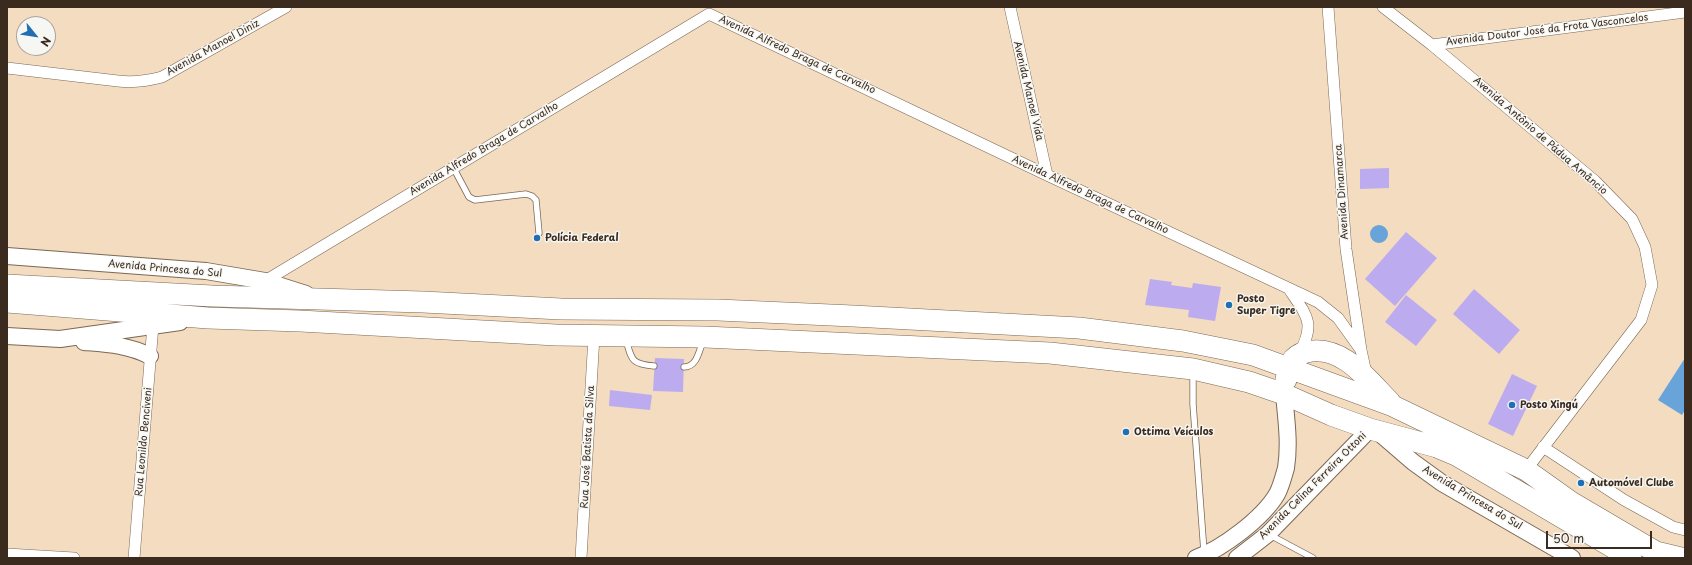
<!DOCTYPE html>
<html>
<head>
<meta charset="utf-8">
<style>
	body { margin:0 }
	#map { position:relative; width:1692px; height:565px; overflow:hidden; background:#f3dcbf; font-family:"Playpen Sans",sans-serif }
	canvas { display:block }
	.frame { position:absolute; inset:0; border:8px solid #3b2a1e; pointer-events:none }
	.north { position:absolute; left:16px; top:16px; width:40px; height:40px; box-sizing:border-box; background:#f6f6f2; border:1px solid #aba49d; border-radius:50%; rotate:120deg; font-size:11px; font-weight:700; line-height:16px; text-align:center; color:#3b2a1e }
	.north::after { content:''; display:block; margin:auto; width:14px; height:18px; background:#1f6fb2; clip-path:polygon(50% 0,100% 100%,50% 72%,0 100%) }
	.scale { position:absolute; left:1546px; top:531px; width:106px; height:18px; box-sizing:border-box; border:2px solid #3b2a1e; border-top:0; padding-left:5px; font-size:12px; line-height:14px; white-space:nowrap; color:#3b2a1e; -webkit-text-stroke:3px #f6f6f2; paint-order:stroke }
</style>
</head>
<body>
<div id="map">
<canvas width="1692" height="565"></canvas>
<div class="frame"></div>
<div class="north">N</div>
<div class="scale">50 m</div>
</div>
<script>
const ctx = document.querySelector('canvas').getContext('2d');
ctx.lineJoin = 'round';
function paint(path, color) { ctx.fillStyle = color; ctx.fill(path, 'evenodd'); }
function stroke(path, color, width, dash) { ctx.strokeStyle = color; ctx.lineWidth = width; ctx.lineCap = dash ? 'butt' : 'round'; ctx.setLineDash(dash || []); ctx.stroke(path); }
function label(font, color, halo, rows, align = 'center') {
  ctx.font = font + ' "Playpen Sans",sans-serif'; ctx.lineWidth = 3; ctx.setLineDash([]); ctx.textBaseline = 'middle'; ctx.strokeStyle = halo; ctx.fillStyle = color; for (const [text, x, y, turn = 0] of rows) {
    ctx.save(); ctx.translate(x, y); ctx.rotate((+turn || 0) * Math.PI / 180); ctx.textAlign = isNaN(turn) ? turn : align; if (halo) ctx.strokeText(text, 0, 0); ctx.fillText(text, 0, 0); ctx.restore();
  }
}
const water = new Path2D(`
	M1370 234a9 9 0 1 1 18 0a9 9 0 1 1-18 0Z
	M1685,358V410L1682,415L1658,400Z`);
const building = new Path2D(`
	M1389,168V188L1360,189V169Z
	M1406,232L1437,258L1395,306L1365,279Z
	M1150,279L1172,282L1171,285L1192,288L1193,283L1221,287L1215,321L1188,317L1189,310L1145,305Z
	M1474,289L1520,330L1499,354L1453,314Z
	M1406,295L1437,320L1416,346L1385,322Z
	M655,358L684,359L683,392L653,391Z
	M1512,374L1537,386L1513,436L1488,424Z
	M610,390L652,395L650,410L609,406Z`);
const lane = new Path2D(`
	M453,167L469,197L475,200L526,194L532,196L536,200L539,233
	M626,340C632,360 631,364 654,366
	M684,367C697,367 699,351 703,341
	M1193,373V404L1204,552
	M1270,535L1313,558`);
const street = new Path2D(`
	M1010,7L1047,175
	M1328,7L1346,249L1361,350L1366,373
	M1383,7L1432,45L1595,181L1632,219L1645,247L1652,285L1641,320L1526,470
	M1432,45L1685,12
	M7,68L118,81C134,83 147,81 162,77L286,7
	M265,281L709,14L1047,175L1318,302L1338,318L1361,350
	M1289,289C1307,316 1316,323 1299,354
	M1543,447L1624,500L1673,527L1685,530
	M7,554L74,558
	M134,558L153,325
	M581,558L594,336`);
const secondary = new Path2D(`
	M7,256L206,271L265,281L306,294
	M7,336L60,339L180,322
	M84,342C108,344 128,345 150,356
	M1377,431L1413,462L1442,483L1572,558
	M1196,558C1222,549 1263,518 1277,494C1281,487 1284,475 1286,468C1290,443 1286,418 1284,394
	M1237,558L1268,534L1370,429`);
const highway = new Path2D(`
	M7,285L212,296L423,302L561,309L718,310L853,316L1079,328L1183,341L1253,355L1393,406L1526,470L1571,502L1656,552L1681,558
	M7,302L208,318L300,321L556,335L705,337L1050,353L1193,369L1249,382L1284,394L1331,415L1370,429L1437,447L1456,455L1631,558
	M1286,380C1288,366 1291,356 1306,352C1342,343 1369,381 1390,402`);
const markers = [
	[537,238,4,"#1f6fb2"],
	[1229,305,4,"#1f6fb2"],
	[1512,405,4,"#1f6fb2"],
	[1126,432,4,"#1f6fb2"],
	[1581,483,4,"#1f6fb2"]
];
const streetNames = [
	["Avenida Doutor José da Frota Vasconcelos",1547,30,-7],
	["Avenida Manoel Diniz",213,48,-29],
	["Avenida Alfredo Braga de Carvalho",797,55,25],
	["Avenida Manoel Vida",1028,91,77],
	["Avenida Antônio de Pádua Amâncio",1540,136,41],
	["Avenida Alfredo Braga de Carvalho",484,149,-31],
	["Avenida Dinamarca",1342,192,-94],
	["Avenida Alfredo Braga de Carvalho",1090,195,25],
	["Avenida Princesa do Sul",165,269,5],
	["Rua Leonildo Benciveni",144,442,-85],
	["Rua José Batista da Silva",588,447,-87],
	["Avenida Celina Ferreira Ottoni",1313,486,-45],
	["Avenida Princesa do Sul",1472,498,31]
];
const poiNames = [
	["Polícia Federal",545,238],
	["Posto",1237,299],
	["Super Tigre",1237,311],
	["Posto Xingú",1520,405],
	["Ottima Veículos",1134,432],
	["Automóvel Clube",1589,483]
];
paint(water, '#68a4d9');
paint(building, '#bcacef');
stroke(lane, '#7b6856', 7);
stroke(street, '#7b6856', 12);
stroke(secondary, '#7b6856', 18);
stroke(highway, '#7b6856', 22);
stroke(lane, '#fff', 5.5);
stroke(street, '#fff', 11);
stroke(secondary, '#fff', 16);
stroke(highway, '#fff', 21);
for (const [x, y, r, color] of markers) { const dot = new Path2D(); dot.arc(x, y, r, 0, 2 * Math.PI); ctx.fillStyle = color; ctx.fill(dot); stroke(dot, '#f6f6f2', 1.5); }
label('10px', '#3b2a1e', '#f6f6f2', streetNames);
label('bold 10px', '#3b2a1e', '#f6f6f2', poiNames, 'left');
</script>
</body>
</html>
